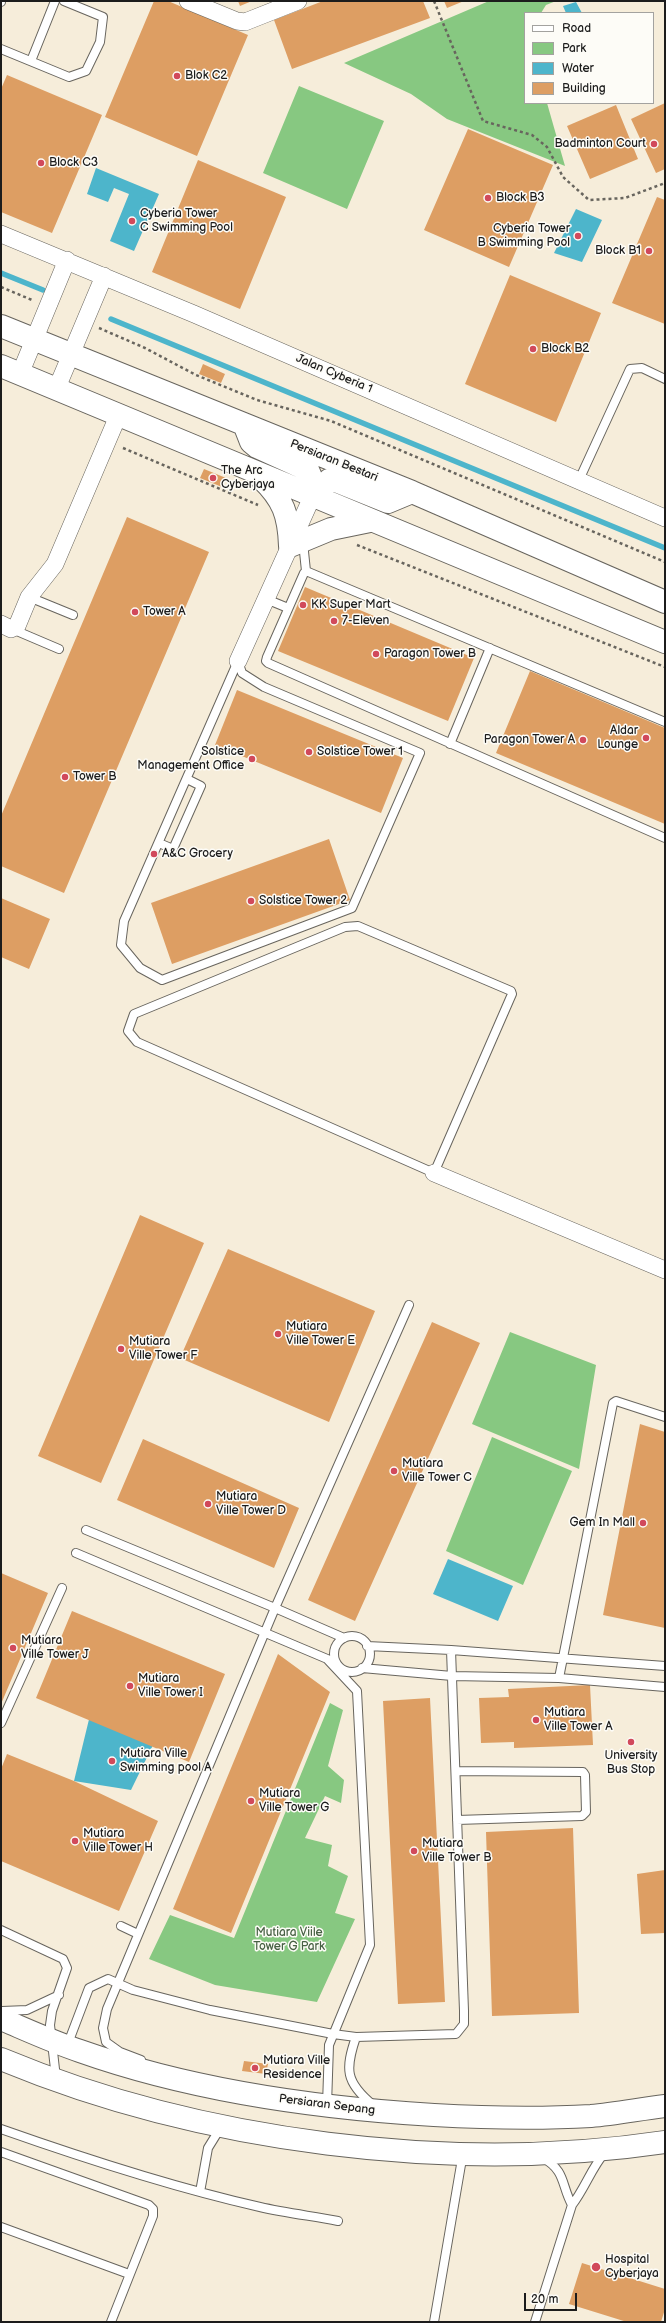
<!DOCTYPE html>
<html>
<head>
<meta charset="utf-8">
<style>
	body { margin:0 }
	#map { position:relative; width:666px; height:2323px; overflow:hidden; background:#f6edda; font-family:"Balsamiq Sans",sans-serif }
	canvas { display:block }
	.frame { position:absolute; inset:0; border:2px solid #1c1c1c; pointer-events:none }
	.legend { position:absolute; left:524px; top:12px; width:130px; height:92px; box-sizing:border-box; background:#fdfcf7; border:1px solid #a3a29f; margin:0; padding:5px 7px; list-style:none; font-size:12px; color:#1c1c1c }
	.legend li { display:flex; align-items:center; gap:8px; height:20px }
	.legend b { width:20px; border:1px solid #a3a29f }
	.scale { position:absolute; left:524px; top:2293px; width:53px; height:18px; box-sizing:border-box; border:2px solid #1c1c1c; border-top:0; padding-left:5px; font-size:12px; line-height:14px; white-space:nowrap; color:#1c1c1c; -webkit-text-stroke:3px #fdfcf7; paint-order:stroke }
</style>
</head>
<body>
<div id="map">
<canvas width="666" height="2323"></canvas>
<div class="frame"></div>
<ul class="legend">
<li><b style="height:5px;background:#fff"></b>Road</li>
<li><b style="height:11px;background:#87c881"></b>Park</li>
<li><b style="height:11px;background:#4db5cb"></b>Water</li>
<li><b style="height:11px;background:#dd9e63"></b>Building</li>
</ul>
<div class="scale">20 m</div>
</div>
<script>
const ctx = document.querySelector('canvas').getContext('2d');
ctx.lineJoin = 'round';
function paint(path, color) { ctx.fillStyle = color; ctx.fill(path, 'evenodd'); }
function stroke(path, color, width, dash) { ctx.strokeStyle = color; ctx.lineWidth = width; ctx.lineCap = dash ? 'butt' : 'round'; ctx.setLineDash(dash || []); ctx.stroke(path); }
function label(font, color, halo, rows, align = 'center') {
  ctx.font = font + ' "Balsamiq Sans",sans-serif'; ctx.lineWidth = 3; ctx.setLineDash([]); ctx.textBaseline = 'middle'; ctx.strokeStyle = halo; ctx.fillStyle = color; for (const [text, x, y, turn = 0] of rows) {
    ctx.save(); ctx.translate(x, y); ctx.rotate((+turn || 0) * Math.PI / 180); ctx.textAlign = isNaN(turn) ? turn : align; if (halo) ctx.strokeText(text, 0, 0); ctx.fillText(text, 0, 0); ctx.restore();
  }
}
const green = new Path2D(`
	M489,1H556L546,5L541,13H525V103H547L565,166L447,119L411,94L344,63Z
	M299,86L384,121L347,209L263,173Z
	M510,1332L596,1365L579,1469L472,1424Z
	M492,1437L572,1471L523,1585L446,1551Z
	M330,1703L343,1710L328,1766L344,1780L341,1803L325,1796L305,1838L332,1845L328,1866L348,1876L335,1913L355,1919L317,2002L215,1985L149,1959L170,1915L234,1938Z`);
const water = new Path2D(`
	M576,2L582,13H566L563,6Z
	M96,168L159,194L134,251L110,241L129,194L114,188L108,202L87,194Z
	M576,209L602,220L582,262L554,253Z
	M448,1559L513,1586L498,1621L433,1594Z
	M92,1707L155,1741L131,1790L74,1781Z`);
const stream = new Path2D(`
	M1,273L43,290
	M111,319L665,548`);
const building = new Path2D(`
	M154,1H168L248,35L197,156L105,117Z
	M238,1H252L240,6Z
	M323,1H423L430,18L292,69L274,20Z
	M444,1H464L447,8Z
	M7,75L102,115L52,233L1,212V89Z
	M665,103V169L656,173L631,119Z
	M616,105L638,159L590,179L567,126Z
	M468,129L553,165L509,267L424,230Z
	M198,160L286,197L240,309L152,272Z
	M657,197L665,200V324L612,303Z
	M510,275L601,313L556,422L465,384Z
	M203,364L225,374L221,383L199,374Z
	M204,469L226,478L222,487L200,478Z
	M127,517L209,552L64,893L1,866V816Z
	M305,587L474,658L448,721L278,651Z
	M530,671L665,728V824L496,753Z
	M237,690L403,758L381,813L215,745Z
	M329,839L350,900L172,964L151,903Z
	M1,898L50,919L29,969L1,957Z
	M140,1215L204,1243L101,1483L38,1456Z
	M228,1249L375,1311L329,1422L180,1358Z
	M432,1322L480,1343L355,1621L308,1600Z
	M640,1424L665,1432V1628L603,1615Z
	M143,1439L299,1508L274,1568L117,1500Z
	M1,1573L48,1593L1,1704Z
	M72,1611L225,1674L189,1762L36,1698Z
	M278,1654L330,1692L231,1933L173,1909Z
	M590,1685L593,1745L514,1748V1742L481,1743L479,1698L509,1697L508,1689Z
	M430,1698L445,2002L398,2004L383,1701Z
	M7,1754L74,1781L158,1821L119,1911L1,1861V1769Z
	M573,1828L579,2013L492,2016L486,1832Z
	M665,1870V1933L641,1934L637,1874Z
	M244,2061L268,2064L266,2074L242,2071Z
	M582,2263L665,2289V2309L661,2322H627L569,2304Z`);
const path = new Path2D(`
	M434,1L483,121L532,135L547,147L563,177L589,200L625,198L665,183
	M1,287L32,300
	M99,328L145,348L196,375L257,400L331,421L665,562
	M123,448L258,505
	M357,545L665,667`);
const lane = new Path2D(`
	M1,2V1
	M1,49L69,77L86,71L100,42L103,17L64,1
	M31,61L55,1
	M579,480L630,369L642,368L665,379
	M303,542L306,571L304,573L267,657L266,661L268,663L665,838
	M306,571L665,722
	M29,597L73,615
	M266,599L288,608
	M12,629L59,649
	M238,661L242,673L264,687L420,753L352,908L162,980L140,968L121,945L124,921Z
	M450,744L490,648
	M159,843L173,849L201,786L187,779
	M358,926L511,991L512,994L434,1173L137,1042L128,1031L134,1014L345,927Z
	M86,1530L275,1608L107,2009L103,2028L106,2042L120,2052L141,2060
	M76,1553L332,1661
	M334 1654a18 18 0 1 1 36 0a18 18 0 1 1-36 0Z
	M344,1638L275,1608L409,1305
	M367,1646L451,1650L665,1666
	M362,1668L452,1676L559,1678L665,1687
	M559,1678L613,1403L616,1401L665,1417
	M1,1723L62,1588
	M456,1771L583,1772L585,1775L586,1812L582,1816L457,1820
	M121,1926L138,1934
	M1,1930L63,1959L67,1968L52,2011L50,2025L56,2078
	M2,2011L27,2010L59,1995
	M356,2037C345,2069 345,2082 373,2105
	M67,2046L89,1988L108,1979L133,1990L210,2010L333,2034L356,2037L456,2034L464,2024V2011L451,1650
	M327,2105L329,2045L370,1945L357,1691L328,1660
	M1,2129C86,2159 172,2187 260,2207C286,2213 312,2216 338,2221
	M1,2152L149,2205L153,2209V2216L111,2322
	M543,2158C566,2171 561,2185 572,2205
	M200,2192L208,2148L221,2127
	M1,2227L129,2274
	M434,2322L463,2153
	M535,2322L572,2205C585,2188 591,2169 605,2152`);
const street = new Path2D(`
	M188,1L237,21L245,22L298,1
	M1,234L194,314L665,518
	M20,374L67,260
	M56,390L104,276
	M1,624L11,629L17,626L29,597L55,564L118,416
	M238,661L312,497
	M434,1173L665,1270`);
const secondary = new Path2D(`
	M1,326L412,492L665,602
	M1,366L665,642
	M244,424L251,442L257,447L308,470L311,477L312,497
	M261,478C283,499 289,515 290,546L331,529L370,521
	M312,497L329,480L336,481L388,502L412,492
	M1,2019C27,2030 53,2042 80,2051C193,2091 315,2108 434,2115C487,2118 538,2119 591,2116C615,2114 640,2109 665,2106
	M1,2059C200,2142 451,2174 665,2142`);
const markers = [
	[177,76,4,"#d1495b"],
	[654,144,4,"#d1495b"],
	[41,163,4,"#d1495b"],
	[488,198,4,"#d1495b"],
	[132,221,4,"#d1495b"],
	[578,236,4,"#d1495b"],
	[649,251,4,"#d1495b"],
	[533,349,4,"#d1495b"],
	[213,478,4,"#d1495b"],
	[303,605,4,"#d1495b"],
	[135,612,4,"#d1495b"],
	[334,621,4,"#d1495b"],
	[376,654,4,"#d1495b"],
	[646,738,4,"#d1495b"],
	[583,740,4,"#d1495b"],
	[309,752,4,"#d1495b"],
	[252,759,4,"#d1495b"],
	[65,777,4,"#d1495b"],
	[154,854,4,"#d1495b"],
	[251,901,4,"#d1495b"],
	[278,1334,4,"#d1495b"],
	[121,1349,4,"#d1495b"],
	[394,1471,4,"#d1495b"],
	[208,1504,4,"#d1495b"],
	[643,1523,4,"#d1495b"],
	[13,1648,4,"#d1495b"],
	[130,1686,4,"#d1495b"],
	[536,1720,4,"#d1495b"],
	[631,1742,4,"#d1495b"],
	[112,1761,4,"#d1495b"],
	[251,1801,4,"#d1495b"],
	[75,1841,4,"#d1495b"],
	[414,1851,4,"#d1495b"],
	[255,2068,4,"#d1495b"],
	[596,2267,5,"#d1495b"]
];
const poiNames = [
	["Blok C2",185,76],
	["Badminton Court",646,144,"right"],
	["Block C3",49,163],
	["Block B3",496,198],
	["Cyberia Tower",140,214],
	["C Swimming Pool",140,228],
	["Cyberia Tower",570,229,"right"],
	["B Swimming Pool",570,243,"right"],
	["Block B1",641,251,"right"],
	["Block B2",541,349],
	["The Arc",221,471],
	["Cyberjaya",221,485],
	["KK Super Mart",311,605],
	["Tower A",143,612],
	["7-Eleven",342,621],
	["Paragon Tower B",384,654],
	["Aldar",638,731,"right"],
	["Lounge",638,745,"right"],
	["Paragon Tower A",575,740,"right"],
	["Solstice",244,752,"right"],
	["Management Office",244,766,"right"],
	["Solstice Tower 1",317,752],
	["Tower B",73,777],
	["A&C Grocery",162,854],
	["Solstice Tower 2",259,901],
	["Mutiara",286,1327],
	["Ville Tower E",286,1341],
	["Mutiara",129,1342],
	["Ville Tower F",129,1356],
	["Mutiara",402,1464],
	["Ville Tower C",402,1478],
	["Mutiara",216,1497],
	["Ville Tower D",216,1511],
	["Gem In Mall",635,1523,"right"],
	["Mutiara",21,1641],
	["Ville Tower J",21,1655],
	["Mutiara",138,1679],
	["Ville Tower I",138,1693],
	["Mutiara",544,1713],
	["Ville Tower A",544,1727],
	["Mutiara Ville",120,1754],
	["Swimming pool A",120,1768],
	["University",631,1756,"center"],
	["Bus Stop",631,1770,"center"],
	["Mutiara",259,1794],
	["Ville Tower G",259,1808],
	["Mutiara",83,1834],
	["Ville Tower H",83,1848],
	["Mutiara",422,1844],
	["Ville Tower B",422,1858],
	["Mutiara Ville",263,2061],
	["Residence",263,2075],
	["Hospital",605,2260],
	["Cyberjaya",605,2274]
];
const streetNames = [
	["Jalan Cyberia 1",334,374,23],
	["Persiaran Bestari",334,461,22],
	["Persiaran Sepang",327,2105,7]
];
const parkNames = [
	["Mutiara Viile",289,1933],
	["Tower G Park",289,1947]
];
paint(green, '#87c881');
paint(water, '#4db5cb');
stroke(stream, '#4db5cb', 5.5);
paint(building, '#dd9e63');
stroke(lane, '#68655e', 10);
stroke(street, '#68655e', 18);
stroke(secondary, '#68655e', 24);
stroke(path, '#68655e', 2.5, [3, 3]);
stroke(lane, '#fff', 8);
stroke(street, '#fff', 17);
stroke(secondary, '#fff', 22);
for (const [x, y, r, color] of markers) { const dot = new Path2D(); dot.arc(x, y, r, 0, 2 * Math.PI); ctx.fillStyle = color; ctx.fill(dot); stroke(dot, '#fdfcf7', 1.5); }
label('12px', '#1c1c1c', '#fdfcf7', poiNames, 'left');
label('12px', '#1c1c1c', '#fdfcf7', streetNames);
label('12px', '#476144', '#fdfcf7', parkNames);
</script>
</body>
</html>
